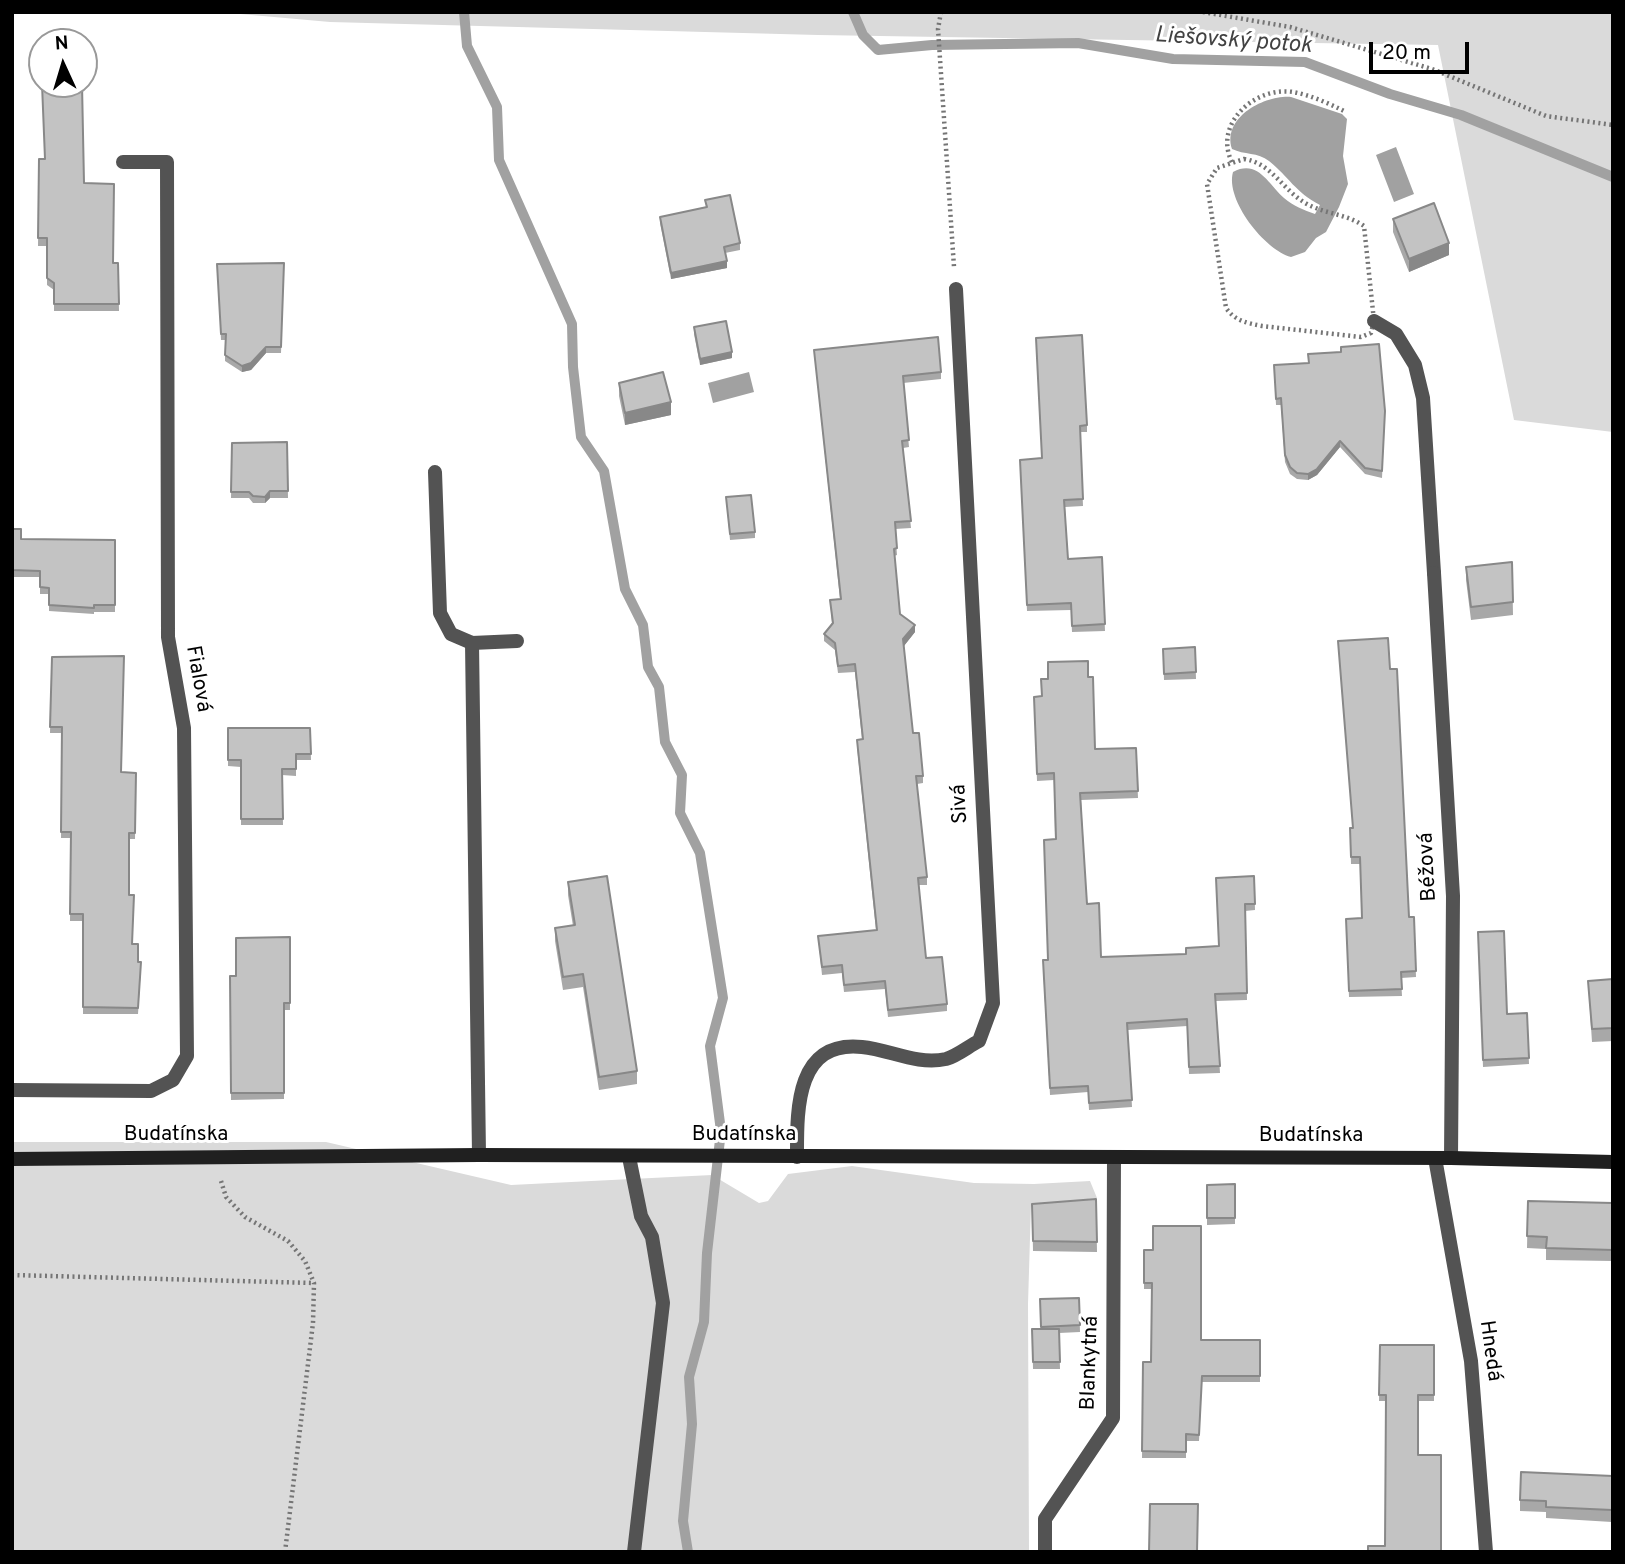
<!DOCTYPE html>
<html>
<head>
<meta charset="utf-8">
<style>
	body { margin:0 }
	#map { position:relative; width:1625px; height:1564px; overflow:hidden; background:#fff; font-family:Overpass,sans-serif }
	canvas { display:block }
	.frame { position:absolute; inset:0; border:14px solid #000; pointer-events:none }
	.north { position:absolute; left:28px; top:28px; width:70px; height:70px; box-sizing:border-box; background:#fff; border:2px solid #999; border-radius:50%; rotate:356deg; font-size:19px; font-weight:700; line-height:28px; text-align:center; color:#000 }
	.north::after { content:''; display:block; margin:auto; width:24px; height:32px; background:#000; clip-path:polygon(50% 0,100% 100%,50% 72%,0 100%) }
	.scale { position:absolute; left:1369px; top:42px; width:100px; height:32px; box-sizing:border-box; border:4px solid #000; border-top:0; padding-left:9px; font-size:21px; line-height:24px; white-space:nowrap; color:#000; -webkit-text-stroke:5px #fff; paint-order:stroke }
</style>
</head>
<body>
<div id="map">
<canvas width="1625" height="1564"></canvas>
<div class="frame"></div>
<div class="north">N</div>
<div class="scale">20 m</div>
</div>
<script>
const ctx = document.querySelector('canvas').getContext('2d');
ctx.lineJoin = 'round';
function paint(path, color) { ctx.fillStyle = color; ctx.fill(path, 'evenodd'); }
function stroke(path, color, width, dash) { ctx.strokeStyle = color; ctx.lineWidth = width; ctx.lineCap = dash ? 'butt' : 'round'; ctx.setLineDash(dash || []); ctx.stroke(path); }
function label(font, color, halo, rows, align = 'center') {
  ctx.font = font + ' Overpass,sans-serif'; ctx.lineWidth = 6; ctx.setLineDash([]); ctx.textBaseline = 'middle'; ctx.strokeStyle = halo; ctx.fillStyle = color; for (const [text, x, y, turn = 0] of rows) {
    ctx.save(); ctx.translate(x, y); ctx.rotate((+turn || 0) * Math.PI / 180); ctx.textAlign = isNaN(turn) ? turn : align; if (halo) ctx.strokeText(text, 0, 0); ctx.fillText(text, 0, 0); ctx.restore();
  }
}
const green = new Path2D(`
	M218,12H1613V432L1514,420L1438,45L818,35L330,22Z
	M12,1142H326L511,1185L712,1175L759,1203L768,1201L788,1174L852,1166L974,1183L1034,1184L1090,1181L1097,1198L1031,1205L1028,1304L1029,1552H12Z`);
const water = new Path2D(`
	M1291,97L1342,114L1347,119L1343,156L1348,184L1339,207L1326,232L1316,238L1305,252L1291,257C1265,250 1225,200 1233,172C1258,159 1268,184 1284,198C1293,206 1304,210 1315,214L1320,205C1295,192 1289,177 1269,161C1258,152 1244,155 1232,149C1222,117 1265,95 1291,97Z
	M1396,147L1414,194L1394,202L1376,155Z
	M749,372L754,392L713,403L708,383Z`);
const stream = new Path2D(`
	M464,12L467,46L497,107L499,160L572,324L573,367L581,437L604,471L625,589L643,625L648,667L659,687L665,742L682,775L680,813L700,853L723,998L710,1046L721,1131L707,1253L704,1322L689,1377L692,1424L683,1521L688,1552
	M853,12L863,35L878,50L932,45L1078,43L1173,59L1305,62L1390,94L1461,115L1613,177`);
const path = new Path2D(`
	M941,12L938,29L954,267
	M1203,12L1290,27L1432,69L1546,116L1613,125
	M1244,159C1272,163 1283,191 1307,204C1325,214 1347,214 1364,226L1374,321L1371,333L1361,337L1262,326C1247,323 1235,321 1226,308L1207,184L1217,168Z
	M1232,162C1213,125 1254,86 1293,92C1310,95 1328,103 1344,111
	M221,1181L226,1197L245,1217L288,1241L305,1261L314,1283L313,1323L285,1552
	M12,1275L314,1283`);
const lane = new Path2D(`
	M1374,321L1396,334L1415,365L1423,398L1434,573
	M629,1157L641,1216L652,1237L663,1303L634,1552`);
const street = new Path2D(`
	M435,472L440,613L451,634L472,643L479,1155
	M1434,573L1453,896L1451,1158
	M472,643L517,641
	M12,1090L151,1091L173,1080L187,1056L184,728L168,637L167,162H123
	M797,1157C797,1111 795,1040 862,1047C891,1050 916,1065 946,1059C957,1056 969,1046 979,1041L993,1003L956,289
	M1435,1158L1471,1361L1486,1552
	M1045,1552V1519L1113,1418L1114,1157`);
const secondary = new Path2D(`
	M12,1159L479,1155L1451,1158L1613,1162`);
const wall = new Path2D(`
	M39,159L84,183L113,263H118L119,311H54V290L47,285V246H38Z
	M705,200L740,243V250L725,253L727,268L671,279L660,223V217L706,207Z
	M1393,219L1449,255L1409,272L1393,232Z
	M284,263L281,353H266L251,370L242,372L225,361V340H221L217,264Z
	M694,327L732,358L700,365L694,334Z
	M1036,338L1087,425V432H1080L1083,506L1065,507L1068,559L1102,557L1105,631L1072,632L1071,610L1027,611L1020,460L1042,458Z
	M814,350L941,372V379L903,383L909,447L903,448L911,528L895,529L897,555L894,556L900,614L915,632L904,646L913,733L923,776V783L917,784L927,877V885H918L926,958L947,1004V1011L888,1017L885,989L844,992L842,973L822,975L818,936L876,930L857,747V740L862,739L855,672L838,673L835,650L824,641V634L832,623L830,600L840,599Z
	M1274,365L1385,411L1382,478L1365,474L1340,447L1317,475L1308,480L1297,479L1290,474L1285,462L1281,405H1276Z
	M619,383L671,415L625,425L619,396Z
	M287,442L288,498H270L265,503H253L249,498H231L232,443Z
	M726,497L755,532V538L730,540Z
	M12,529L21,539L115,540V612H94V614L49,611V594H40V577H12Z
	M1512,562L1513,615L1471,620L1466,580V567Z
	M1195,647L1196,679L1164,680L1163,649Z
	M52,657L121,772L136,773L135,839H129V895L132,944L141,968L138,1014H83V921H70L71,838H61L62,733H50Z
	M1088,677L1095,749L1136,748L1138,798L1081,800L1087,904L1101,957L1186,954L1219,946L1254,876L1255,910L1245,911L1247,1000L1216,1001L1220,1073L1189,1074L1187,1026L1128,1030L1132,1107L1089,1110L1088,1092L1050,1095L1043,967L1047,960L1055,839L1054,780L1037,781L1034,697L1041,696Z
	M228,728H310L311,760H296V776L282,775L283,825H241V767L228,766Z
	M1350,828L1409,917H1414L1416,977L1401,978L1402,996L1349,997L1346,919L1362,918L1360,864H1351Z
	M568,882L637,1071V1084L599,1090L583,987L563,990L555,941V928L573,926L568,895Z
	M1478,932L1507,1014L1527,1013L1529,1064L1483,1067Z
	M290,937V1010H284V1099L231,1100L230,976H236Z
	M1613,979V1041L1592,1042L1588,981Z
	M1235,1184V1224L1207,1225V1185Z
	M1096,1199L1097,1252L1033,1251L1032,1204Z
	M1528,1201L1613,1203V1261L1546,1260V1249L1527,1248Z
	M1144,1250L1201,1340H1260V1382H1202L1199,1441H1186V1458H1142L1143,1362H1151L1152,1289H1144Z
	M1079,1298L1080,1332L1059,1333L1060,1369H1033L1032,1329H1041L1040,1299Z
	M1380,1345H1434V1401H1418V1455L1441,1552L1385,1546L1386,1401H1379Z
	M1613,1476L1612,1522L1546,1518V1512L1520,1511V1500Z`);
const shadedWall = new Path2D(`
	M1449,243V255L1409,272V259Z
	M727,261V268L671,279V273Z
	M266,347V353L251,370L242,372V366Z
	M732,352V358L700,365V359Z
	M671,402V415L625,425V413Z
	M1340,441V447L1317,475L1308,480V474Z
	M270,491V498L265,503V497Z
	M915,625V632L903,647V639Z`);
const building = new Path2D(`
	M42,84H82L84,183L114,184L113,263H118L119,304H54V283L47,278V238H38L39,159H45Z
	M730,195L740,243L724,247L727,261L671,273L660,217L707,207L705,200Z
	M1434,203L1449,243L1409,259L1393,219Z
	M284,263L281,347H266L251,363L242,366L225,355L226,334H221L217,264Z
	M726,321L732,352L700,359L694,327Z
	M1082,335L1087,425L1080,426L1083,499L1064,500L1068,559L1102,557L1105,624L1072,626L1071,603L1027,605L1020,460L1042,458L1036,338Z
	M938,337L941,372L903,376L909,440L902,441L911,521L895,522L897,548L894,549L900,614L915,625L903,639L913,733H919L923,776H916L927,877L918,878L926,958L942,957L947,1004L888,1010L885,981L844,985L842,965L822,967L818,936L877,930L857,740L863,739L855,664L838,666L835,643L824,634L833,623L830,600L841,599L814,350Z
	M1379,344L1385,411L1382,471L1365,468L1340,441L1317,469L1308,474L1297,473L1290,467L1285,455L1281,398L1276,399L1274,365L1309,363L1308,354L1341,352V347Z
	M663,372L671,402L625,413L619,383Z
	M287,442L288,491H270L265,497L253,496L249,492H231L232,443Z
	M751,495L755,532L730,534L726,497Z
	M12,529H21V539L115,540V605H94V608L49,605V588L40,587V571L12,570Z
	M1512,562L1513,602L1471,607L1466,567Z
	M1388,638L1390,669H1397L1409,917H1414L1416,971L1401,972L1402,989L1349,991L1346,919L1362,918L1360,857H1351L1350,828H1353L1338,641Z
	M1195,647L1196,672L1164,674L1163,649Z
	M124,656L121,772L136,773L135,833H129V895H134L132,944H138V962H141L138,1008L83,1007V914H70L71,832H61L62,727H50L52,657Z
	M1088,661V677H1093L1095,749L1136,748L1138,791L1080,793L1087,904L1099,903L1101,957L1186,954V948L1219,946L1216,878L1254,876L1255,904H1245L1247,993L1215,994L1220,1066L1189,1067L1187,1019L1127,1023L1132,1100L1089,1103L1088,1086L1050,1088L1043,960H1048L1044,840L1056,839L1054,773L1037,774L1034,697L1042,696L1041,679H1048V662Z
	M228,728H310L311,754H296V769H282L283,819H241V760H228Z
	M607,876L637,1071L599,1077L583,974L563,977L555,928L575,925L568,882Z
	M1504,931L1507,1014L1527,1013L1529,1058L1483,1060L1478,932Z
	M290,937V1003H284V1093H231L230,976H236V938Z
	M1613,979V1028L1592,1029L1588,981Z
	M1235,1184V1218H1207V1185Z
	M1096,1199L1097,1242L1033,1241L1032,1204Z
	M1528,1201L1613,1203V1250L1546,1248L1547,1237L1527,1236Z
	M1153,1226H1201V1340H1260V1376H1202L1199,1435L1186,1434V1452L1142,1451L1143,1362H1151L1152,1283H1144V1250H1153Z
	M1079,1298L1080,1325L1041,1327L1040,1299Z
	M1032,1329H1059L1060,1362H1033Z
	M1380,1345H1434V1395H1418V1455H1441V1552H1368V1546H1385L1386,1395H1379Z
	M1521,1472L1613,1476L1612,1510L1546,1507V1501L1520,1500Z
	M1150,1504H1198L1197,1552H1149Z`);
const streetNames = [
	["Fialová",197,679,80],
	["Sivá",961,804,-93],
	["Béžová",1429,867,-93],
	["Budatínska",176,1136],
	["Budatínska",744,1136],
	["Budatínska",1311,1137],
	["Hnedá",1489,1351,82],
	["Blankytná",1091,1363,-88]
];
const waterNames = [
	["Liešovský potok",1233,42,4]
];
paint(green, '#dadada');
paint(water, '#a1a1a1');
stroke(stream, '#a1a1a1', 10);
stroke(path, '#757575', 4.5, [2, 3.5]);
stroke(lane, '#535353', 14);
stroke(street, '#535353', 14);
stroke(secondary, '#202020', 14);
paint(wall, '#a8a8a8');
paint(shadedWall, '#888');
paint(building, '#c3c3c3');
stroke(building, '#888', 2);
label('21px', '#000', '#fff', streetNames);
label('italic 23px', '#424242', '#fff', waterNames);
</script>
</body>
</html>
